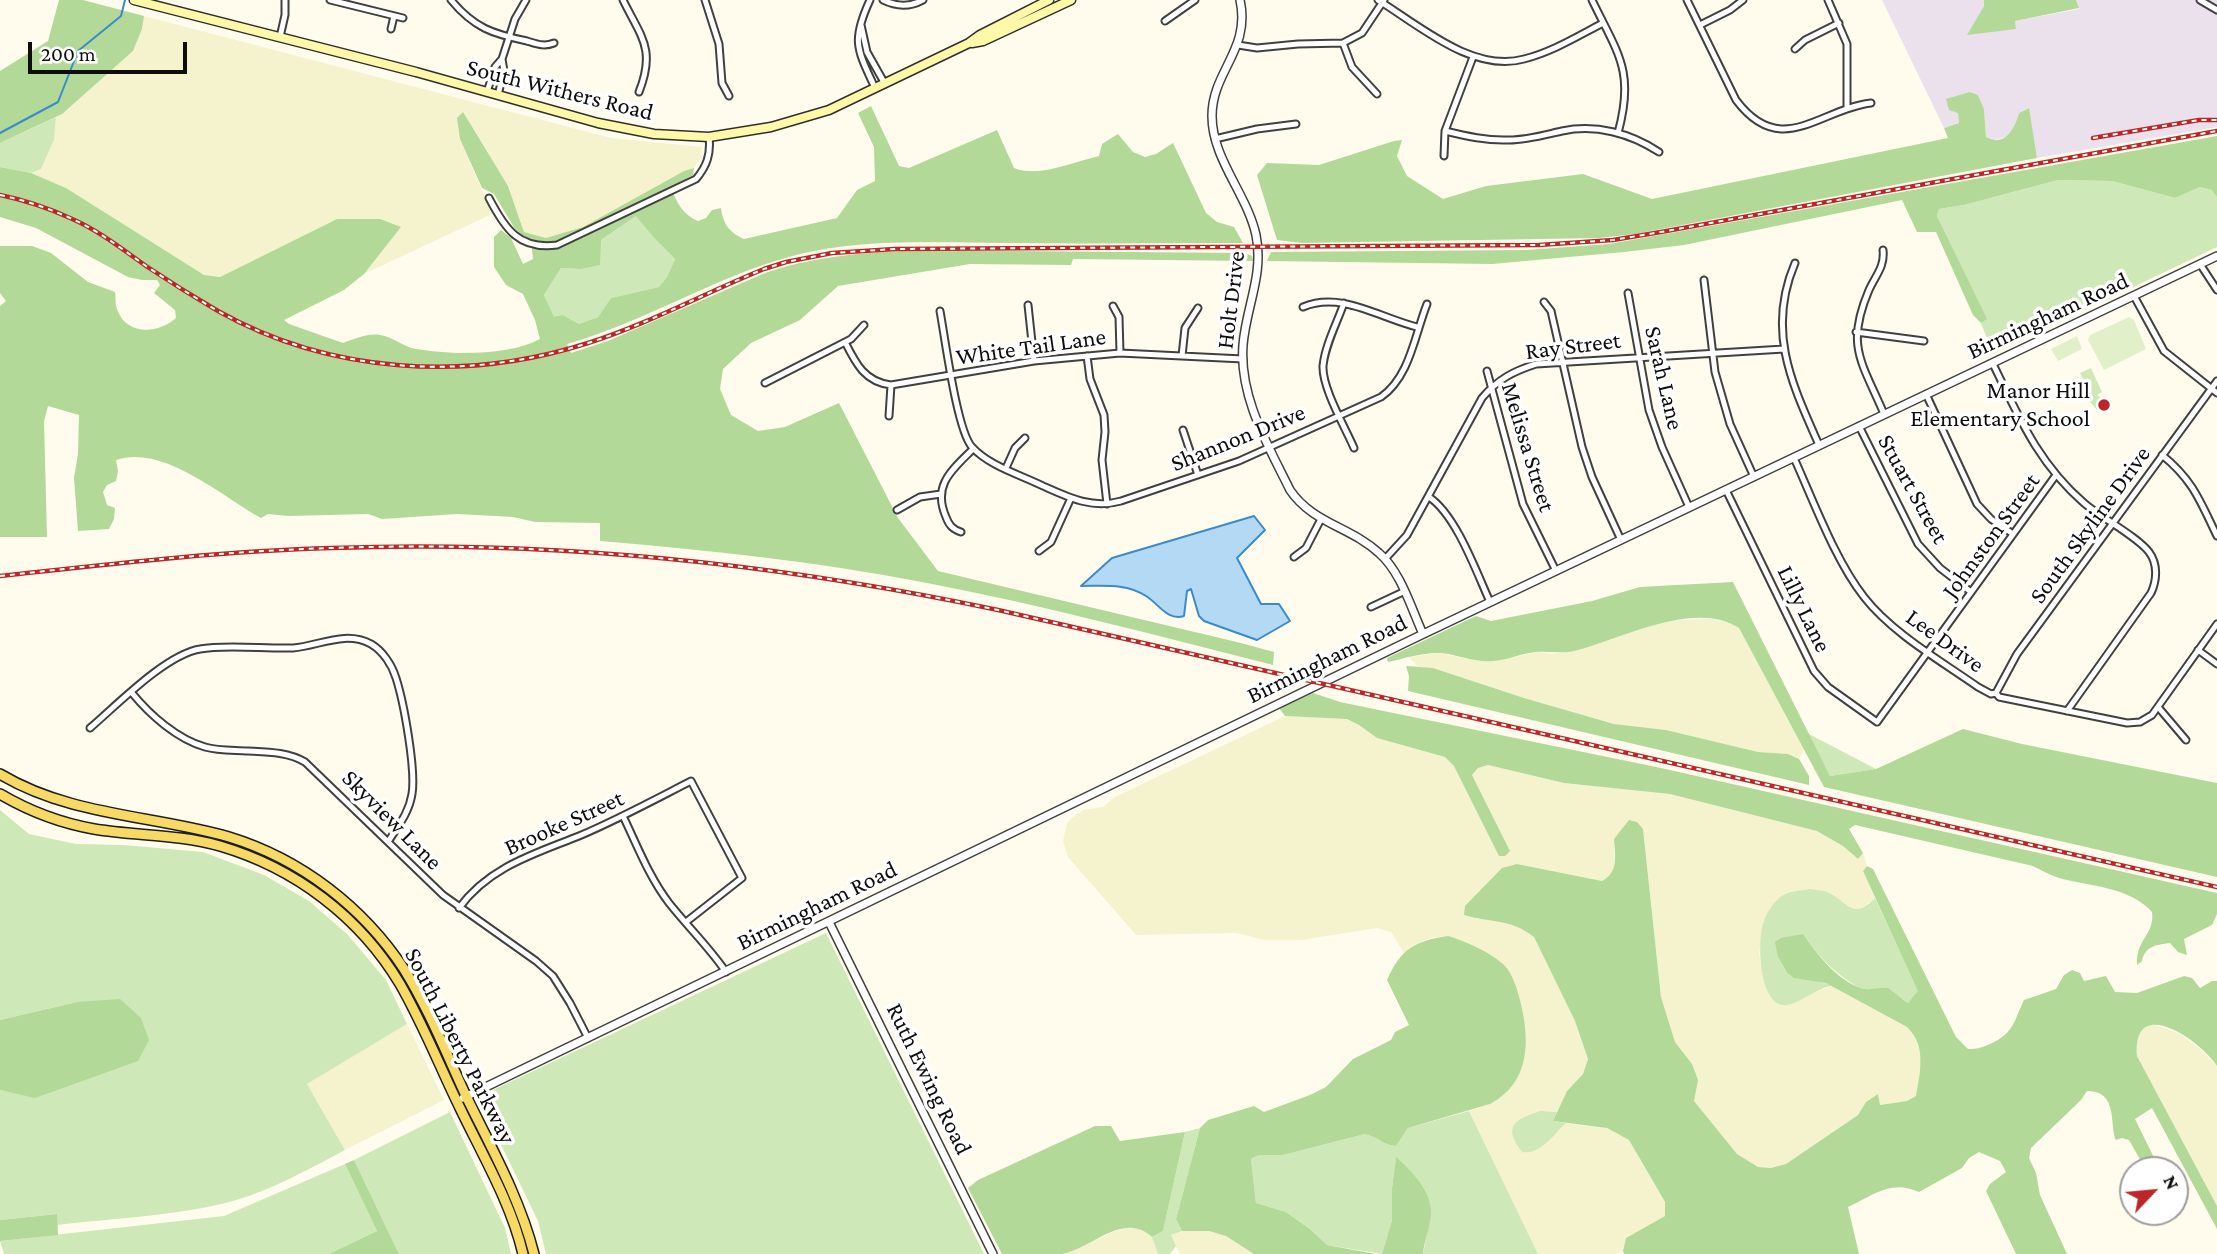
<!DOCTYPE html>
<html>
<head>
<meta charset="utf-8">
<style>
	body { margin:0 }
	#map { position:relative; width:2217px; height:1254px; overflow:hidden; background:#fffced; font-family:"Crimson Pro",serif }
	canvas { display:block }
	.north { position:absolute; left:2119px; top:1156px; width:70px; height:70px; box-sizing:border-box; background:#fff; border:2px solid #9e9e9e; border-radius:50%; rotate:64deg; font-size:19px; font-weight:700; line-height:28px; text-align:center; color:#0d0d0d }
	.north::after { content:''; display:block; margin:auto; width:24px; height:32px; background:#bb2727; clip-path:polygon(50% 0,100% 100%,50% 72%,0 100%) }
	.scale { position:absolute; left:28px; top:42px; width:159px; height:32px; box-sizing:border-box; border:4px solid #0d0d0d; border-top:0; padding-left:9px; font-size:21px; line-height:24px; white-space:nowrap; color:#0d0d0d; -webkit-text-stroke:5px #fff; paint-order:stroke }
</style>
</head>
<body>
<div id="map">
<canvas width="2217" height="1254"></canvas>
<div class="north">N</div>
<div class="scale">200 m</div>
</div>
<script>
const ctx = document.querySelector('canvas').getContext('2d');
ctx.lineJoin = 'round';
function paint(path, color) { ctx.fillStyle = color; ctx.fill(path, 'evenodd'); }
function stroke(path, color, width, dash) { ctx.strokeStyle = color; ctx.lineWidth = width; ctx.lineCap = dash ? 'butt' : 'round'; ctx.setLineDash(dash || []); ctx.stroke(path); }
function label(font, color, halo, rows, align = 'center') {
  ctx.font = font + ' "Crimson Pro",serif'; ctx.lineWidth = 7; ctx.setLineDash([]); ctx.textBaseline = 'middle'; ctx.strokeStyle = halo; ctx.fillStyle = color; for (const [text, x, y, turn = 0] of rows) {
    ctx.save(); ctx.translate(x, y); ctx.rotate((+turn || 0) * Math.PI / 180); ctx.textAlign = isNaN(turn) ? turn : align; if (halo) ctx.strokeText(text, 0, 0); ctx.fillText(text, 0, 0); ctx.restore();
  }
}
const industrial = new Path2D(`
	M1882,0H1984V6L1968,34L2016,28L2015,21L2079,9L2076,0H2217V127L2037,158L2028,108L2019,113L2014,128L2007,137L1993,140L1986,137L1984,109L1978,95L1970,92L1958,113L1959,123L1944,128Z`);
const farmland = new Path2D(`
	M144,16L611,138L702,147L701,157L694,168L684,171L583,227L546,238L524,232L508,186L462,113L460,139L492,214L364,274L400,228L337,219L220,277L203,275L66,188L31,173L41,169L54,140L56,117L133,51L142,29Z
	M1712,619L1729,622L1739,628L1804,750L1799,759L1788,754L1758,752L1666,730L1614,724L1524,698L1433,668L1418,667L1409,657L1440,653L1478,661H1494L1538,652L1551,654L1573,651L1669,620Z
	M1285,716L1347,719L1359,725L1377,738L1445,757L1454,766L1510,851L1472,775L1478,768L1488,765L1564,783L1670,794L1818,831L1843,846L1858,859L1863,853L1867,866L1863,871L1875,898L1861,909L1852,910L1827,892L1777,899L1764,921L1759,954L1764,982L1776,1002L1833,986L1907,1027L1915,1035L1922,1058L1916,1097L1907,1101L1880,1105L1878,1094L1866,1102L1858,1115L1786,1164L1771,1168L1758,1167L1737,1154L1694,1101L1692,1064L1675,1042L1661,997L1643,829L1614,839L1615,869L1610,877L1602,881L1517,864L1477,919L1488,918L1507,922L1524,930L1534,937L1575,1021L1588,1059L1583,1074L1567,1091L1557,1112L1541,1111V1148L1566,1123L1607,1128L1629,1140L1665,1203V1216L1626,1238L1623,1251L1616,1254H1538L1469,1111L1490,1104L1448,936L1430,938L1414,945L1404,953L1391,932L1377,928L1301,940H1265L1236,933L1136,935L1068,857L1063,841L1067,823L1073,817L1083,810L1103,807L1115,797Z
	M407,1024L444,1100L345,1150L307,1084Z
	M2153,1024L2180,1034L2199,1048L2217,1066V1206L2137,1056L2136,1042L2138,1033L2145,1027Z
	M1134,1226L1144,1230L1152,1237L1158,1254H1063L1118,1230Z
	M1182,1231H1209L1226,1236L1254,1254H1180L1170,1235Z`);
const green = new Path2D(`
	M56,117L54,140L41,169L31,173L0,167V143Z
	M2058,180L2112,181L2175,198L2200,187L2213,190L2217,197V247L1993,354L1981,323L1986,319L1937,216L1939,209L1964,205Z
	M637,215L655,239L675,259L667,277L659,287L611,298L598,317L579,324L563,315L554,318L544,295L561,268L580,269L601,240Z
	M2091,368L2102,392L2097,395L2103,399V406L2097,410L2086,397L2082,387L2085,383L2080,373Z
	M1807,733L1876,769L1830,776Z
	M0,810L29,834L76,844L124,845L203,852L264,875L309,901L347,934L386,980L407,1024L307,1084L345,1150C309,1169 272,1190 233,1201C178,1216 114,1218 57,1225L56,1214L0,1220V1090L35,1097L77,1002L0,1020Z
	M1809,889C1815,890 1822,890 1827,892C1848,901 1852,922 1875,898L1919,992L1908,1003C1895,991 1879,986 1862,990C1834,972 1822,961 1803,934L1796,936L1778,957C1781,962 1784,969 1787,973C1794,980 1820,979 1833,986C1816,987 1797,1007 1782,1005C1758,1000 1757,938 1764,921C1766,914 1773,903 1779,898C1787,891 1799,891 1809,889Z
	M826,933L984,1254H546L538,1221L478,1097Z
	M1469,1111L1538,1254H1423L1431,1212L1425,1192L1396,1158L1392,1188V1220L1382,1254L1327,1245L1310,1229L1286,1212L1256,1203L1251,1159L1259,1155H1283L1365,1134C1376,1137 1385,1146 1396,1146L1408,1128Z
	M1541,1111L1557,1112L1553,1121L1566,1123C1553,1135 1541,1155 1522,1152C1502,1126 1515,1119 1541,1111Z
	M450,1112L505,1228L511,1254H399L354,1160Z
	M1200,1128L1176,1219L1182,1231L1171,1235L1176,1246L1170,1254H1158L1152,1237L1163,1231L1185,1132Z
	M345,1164L377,1231L329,1254H4L0,1241L224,1216Z`);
const forest = new Path2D(`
	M59,0H83L144,16L142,29L133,51L62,114L0,143V71L48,41Z
	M1984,0H2076L2079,8L2015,21L2016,29L1967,35L1984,6Z
	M1970,92L1978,95L1984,109L1986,137C2005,147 2014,130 2019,113L2029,108L2037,158L1635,234L1599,238L1302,243L1277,240L1257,175L1267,163L1319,165L1394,141L1402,140L1397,156L1407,176L1443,199L1486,186L1583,174L1652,199L1948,138L1944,128L1959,123L1958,113L1949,110L1946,99Z
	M871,106L899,166L909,168L997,130L1014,168C1039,178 1073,162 1099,156L1102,144L1118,134L1133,152L1145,157L1156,154L1173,143L1206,213L1217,222L1234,227L1243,243C1163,243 1084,244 1004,243C942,243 876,239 814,251C728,268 652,320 567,344L571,353L608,341L765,273C842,247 931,250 1012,251C1090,252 1168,252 1245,253L1252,256L1253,261L1073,259L1071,265L970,264L838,286L800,320L751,343L723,369L720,389L731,415L758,431L785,427L839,403L898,518L938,571L1241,643L1274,652L1273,665C1158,636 1043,605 927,583C819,562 709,550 600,541V523L535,522L513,517L457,514L382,519L368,514L288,516L268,514L261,518C221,496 163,444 116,460L118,471L116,481L107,485L103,492L107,505L115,508L114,519L109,529L78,531L74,478L78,454L79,415L48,406L44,421L47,537H0V306L6,301L0,293V246H32L51,253L88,282L115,292C116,297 115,304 117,309C126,336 158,334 176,318L175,310L154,293L160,285L157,280H142L128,277L36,228L0,217V167L31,173L66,188L204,275L220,277L337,219H380L401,227L364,274L344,290L284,320L289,324L343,343C354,339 368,333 380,335C393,337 404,347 416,349C451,355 509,356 540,339L535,320L523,294L506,285L494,267V237L501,230L511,238L523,264L533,259L531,241L515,229L494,194L482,188L460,139L457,118L463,112L508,186L524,232L546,238L583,227L684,171L694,168L693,175L671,187C676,202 683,215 698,221L706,218L712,210L721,208C723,224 729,232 744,239L837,218L857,190L875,181L874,147L858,113ZM636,216L655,239L675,259L667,277L659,287L611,298L598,317L579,324L563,315L554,317L544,295L561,268L580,269L600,265L601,240Z
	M2217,136V197L2212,190L2200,187L2175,198L2112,181L2058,180L1964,205L1939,209L1937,216L1987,319L1981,323L1973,315L1936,232H1917L1902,200L1684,245L1624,252L1492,264L1267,261L1271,252L1527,250L1609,244Z
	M1733,582L1830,776L1876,769L1963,729L2022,744L2217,783V877L1824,787L1739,628C1694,599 1620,640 1574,651C1561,654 1549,651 1536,652C1522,653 1508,660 1494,661C1476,663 1459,655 1441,653C1424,652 1405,658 1388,662L1387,658L1476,616L1491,621L1592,601L1640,587Z
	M1406,666L1433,668L1524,698L1614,724L1666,730L1758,752L1788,754L1799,759L1809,776V785L1408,691L1409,676Z
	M1313,693L1340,702L1661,768L2217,893V914L2212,925L2184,939L2187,955L2178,952L2170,943C2156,945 2145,946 2142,961L2137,965C2136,938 2155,935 2152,912C2130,887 2089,886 2059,878C2050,875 2041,870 2033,866L1855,825L1849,829L1863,853L1858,859L1843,846L1817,831L1670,794L1564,783L1488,765L1478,768L1472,775L1510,851L1505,856H1499L1454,766L1445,757L1377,738L1359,725L1347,719L1285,716L1279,708Z
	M1629,820L1637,822L1643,829L1661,997L1675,1042L1692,1064L1698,1080L1694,1101L1737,1154L1758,1167L1771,1168L1786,1164L1858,1115L1866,1102L1878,1094L1880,1105L1907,1101L1916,1096C1920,1072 1927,1046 1907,1027L1826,983L1794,978L1787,973L1778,957L1775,942L1781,938L1803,934C1818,955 1835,978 1860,988C1867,991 1880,987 1888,988L1908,1003L1918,991L1863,871L1867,866L1873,869L1956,1037L1968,1049C1977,1049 1981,1048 1990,1044C2014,1033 2013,1023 2024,1000L2056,989L2064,975L2072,970L2080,973L2084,981L2106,976L2115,992L2137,993L2184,976L2192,978L2200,988L2212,981H2217V1066C2201,1041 2132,993 2137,1056L2217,1206V1229L2152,1108L2135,1119L2160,1170H2146L2129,1140L2122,1138L2116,1140C2109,1125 2119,1091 2087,1091L2081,1100L2031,1148L2029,1158L2036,1173L2040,1195L2067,1254H2016L1986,1191L1990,1184L2006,1172L2000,1161L1979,1152L1969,1158L1962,1168L1919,1192C1892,1179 1873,1195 1848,1207L1859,1254H1624L1623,1251L1626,1238L1665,1216V1202L1629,1140L1607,1128L1553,1121L1567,1091L1583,1074L1588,1059L1575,1021L1534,937C1510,918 1490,923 1464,915L1465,906L1502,868L1517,864L1602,881C1619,872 1615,856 1614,839Z
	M1448,936C1465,941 1492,953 1505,966C1513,975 1517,989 1520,1000C1530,1040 1531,1082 1490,1104L1408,1128L1396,1146C1385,1146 1377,1137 1365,1134L1283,1155H1259L1251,1159L1256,1203L1286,1212L1310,1229L1327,1245L1376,1254H1254L1226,1236L1209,1231H1182L1176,1219L1200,1128L1208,1120L1254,1106L1264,1112L1310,1095L1326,1087L1353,1059L1391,1040L1395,1032L1409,1025L1387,980C1401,949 1414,941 1448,936Z
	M120,999L141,1018L149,1040L138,1061L35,1098L0,1090V1020L77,1002Z
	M1095,1126H1111L1120,1141L1185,1132L1163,1231L1152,1237C1123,1211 1093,1248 1062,1254C1044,1254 1021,1254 1002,1254L968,1188L978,1180Z
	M1396,1157C1412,1171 1432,1192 1431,1214C1430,1228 1424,1241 1423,1254H1382L1392,1220V1188Z
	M354,1160L399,1254H329L377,1231L345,1164Z
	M57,1214L58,1235L0,1241V1220Z`);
const pitch = new Path2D(`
	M2129,317L2134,320L2146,349L2104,370L2088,340L2090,335Z
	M2077,336L2082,349L2058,361L2051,349Z`);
const water = new Path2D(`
	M1254,516L1265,530L1237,558L1261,604H1279L1290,621L1257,640L1204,621L1199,616L1191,589L1187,591L1184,616C1167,621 1159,604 1146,596C1126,583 1104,586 1081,586L1112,558Z`);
const stream = new Path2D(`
	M0,133L58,102L78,51L121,16L125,0`);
const minor = new Path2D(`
	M330,0L403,18
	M451,0C474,28 493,34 527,41C537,44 544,47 554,43
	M623,0C641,37 656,49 639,92
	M705,0L719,44L722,83L729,96
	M870,0C851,41 857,49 875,88
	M883,0C897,7 910,7 923,0
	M1378,0C1420,26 1473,73 1524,59C1552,52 1578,36 1603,23
	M1592,0C1618,54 1635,71 1618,133
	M1687,0L1736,100C1781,160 1820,109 1871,103
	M1828,0L1847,44V107
	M2200,0L2217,10
	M1165,21L1195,0
	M861,25L867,52L885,84
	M1700,25L1730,10L1743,0
	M391,29L394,16
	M280,37L285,15V0
	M1343,43L1352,67L1377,94
	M1238,45L1257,48L1298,44L1343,43L1362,33L1384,0
	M1795,49L1805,40L1839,23
	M502,59L515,19L526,0
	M487,92L495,67L502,59L504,71L498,95
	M1445,131C1466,136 1487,141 1509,140C1527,140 1544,135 1562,131C1596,124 1630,133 1659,152
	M1215,139L1257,129L1296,124
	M1444,156L1445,131L1473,57
	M489,198C505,229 519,250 557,245L696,179C707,166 711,154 709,137
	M1883,250C1885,267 1875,276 1869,290C1845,346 1862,362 1884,414
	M1795,263C1766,331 1792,384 1819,445
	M2200,264L2217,290
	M1704,280L1715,372L1730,424L1754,477
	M1628,293L1649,410L1662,447L1689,507
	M2134,296L2164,351L2217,393
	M1544,302L1551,311L1582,447L1592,477L1621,540
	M1344,303C1337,323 1325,345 1323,366C1322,388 1345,427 1354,448
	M1028,305L1034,361
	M1113,306L1119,317L1120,353
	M1303,307C1341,291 1380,318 1417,327
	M940,311C945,338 957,431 972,447C989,466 1021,475 1043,486C1070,498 1092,509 1121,501L1239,461L1381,397C1410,377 1415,334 1427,304
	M1856,332L1924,341
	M845,342C856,364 865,382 891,385L1034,361L1120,353L1243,359
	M1087,356L1090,379L1104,415L1105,432L1102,460L1107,504
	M1182,356L1185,328L1198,308
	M1993,364C2019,417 2038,463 2084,503C2100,517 2138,537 2149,552C2158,564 2157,580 2151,593L2067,711
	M1487,371L1523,504L1556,571
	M765,383L851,339L864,325
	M1926,394L1977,504L1991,519L2013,534
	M889,416L891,385
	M1859,426L1918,544L1940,568L1971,592
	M1183,430L1198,475
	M2162,455C2193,480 2200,501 2217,536
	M1794,458C1814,502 1835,560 1864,597C1892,633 1941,661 1978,687L1991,694L1996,693L1999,697L2127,723L2140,722L2152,715L2217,624
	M1006,468L1015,448L1025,438
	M1726,490L1814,671L1828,687L1877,722L2056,475
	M1429,497C1456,515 1476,571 1490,602
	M897,510L920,497L941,494
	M961,532C952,529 949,525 946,517C932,485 952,470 973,449
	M1039,551L1051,542L1071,498
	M1294,557L1306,548L1321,519
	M1385,559L1407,535L1482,398C1498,379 1514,371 1536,364L1784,349
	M1371,607L1403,592
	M2198,650L2217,664
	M132,693C150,715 177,739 205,747C219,751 234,750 248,751C267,752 288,752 305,762L443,895L536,961L553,976L570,1003L588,1038
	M1996,693L2017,654L2217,381
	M2158,707L2186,740
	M90,728C117,705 165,655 200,649C225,644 265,649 293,648C319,646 345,630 371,644C383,651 392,665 396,678C404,703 416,770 412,794C409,813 398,826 388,842
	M623,816C637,845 649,877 669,903C688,927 709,947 726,972
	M459,908C489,867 534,854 579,836C617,820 654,800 691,781L742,878L686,922`);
const tertiary = new Path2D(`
	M1240,0C1251,50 1212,71 1212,116C1212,159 1247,194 1256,235C1264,275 1246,307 1243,345C1239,397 1268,445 1290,490C1312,523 1351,527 1379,553C1401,572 1411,608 1423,634
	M829,922L993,1254
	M463,1098L1417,637L2217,256`);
const secondary = new Path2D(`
	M134,0L416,72L598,123L654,134L709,137L771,127L829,110L969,43L980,35L1049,0
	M972,43L983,41L1071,0`);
const primary = new Path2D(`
	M0,774C70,816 152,815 229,837C301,859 363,907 404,969C429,1009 447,1055 467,1098C492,1149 520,1199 534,1254
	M0,794C29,811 60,823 94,829C136,836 178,834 220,846C295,868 360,917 400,984C423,1024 440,1067 460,1108C483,1156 511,1203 523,1254`);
const rail = new Path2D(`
	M2093,138L2199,120H2217
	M0,195C24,200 48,208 70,218C98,230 122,249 146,266C170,282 194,297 218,311C330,374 467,382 588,343C648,324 705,293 764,269L786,262L832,253L895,249L1539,245L1613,240L1661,232L2217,131
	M0,576C110,564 221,551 332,548C555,540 780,564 998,610L2217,887`);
const markers = [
	[2104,405,7,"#bb2727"]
];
const streetNames = [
	["South Withers Road",560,90,14],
	["Holt Drive",1231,300,-83],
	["Birmingham Road",2048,316,-25],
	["Ray Street",1573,346,-7],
	["White Tail Lane",1031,347,-8],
	["Sarah Lane",1664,378,77],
	["Shannon Drive",1238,438,-22],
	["Melissa Street",1528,447,73],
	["Stuart Street",1913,489,61],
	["South Skyline Drive",2090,525,-54],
	["Johnston Street",1991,536,-54],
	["Lilly Lane",1804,609,64],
	["Lee Drive",1945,641,36],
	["Birmingham Road",1327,659,-26],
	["Skyview Lane",392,820,45],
	["Brooke Street",564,823,-24],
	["Birmingham Road",817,906,-26],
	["South Liberty Parkway",460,1046,63],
	["Ruth Ewing Road",929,1079,64]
];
const poiNames = [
	["Manor Hill",2090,391],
	["Elementary School",2090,419]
];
paint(industrial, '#ebe1ec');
paint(farmland, '#f4f3ce');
paint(green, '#cfe8b7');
paint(forest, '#b2d997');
paint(pitch, '#e1f0c9');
paint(water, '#b3d9f5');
stroke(water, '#3a8bcc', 2);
stroke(stream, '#3a8bcc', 2);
stroke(minor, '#404040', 9);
stroke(tertiary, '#404040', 10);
stroke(secondary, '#2f2f2f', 11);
stroke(primary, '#1e1e1e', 12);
stroke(minor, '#fff', 5);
stroke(tertiary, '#fff', 7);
stroke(secondary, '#fef8a9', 8);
stroke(primary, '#f7da65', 9);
stroke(rail, '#bb2727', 4.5);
stroke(rail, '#fff', 2, [5]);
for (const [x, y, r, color] of markers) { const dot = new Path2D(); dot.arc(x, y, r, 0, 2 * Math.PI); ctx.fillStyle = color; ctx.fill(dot); stroke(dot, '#fff', 2.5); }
label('24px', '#0d0d0d', '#fff', streetNames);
label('24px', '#0d0d0d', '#fff', poiNames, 'right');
</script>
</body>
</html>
